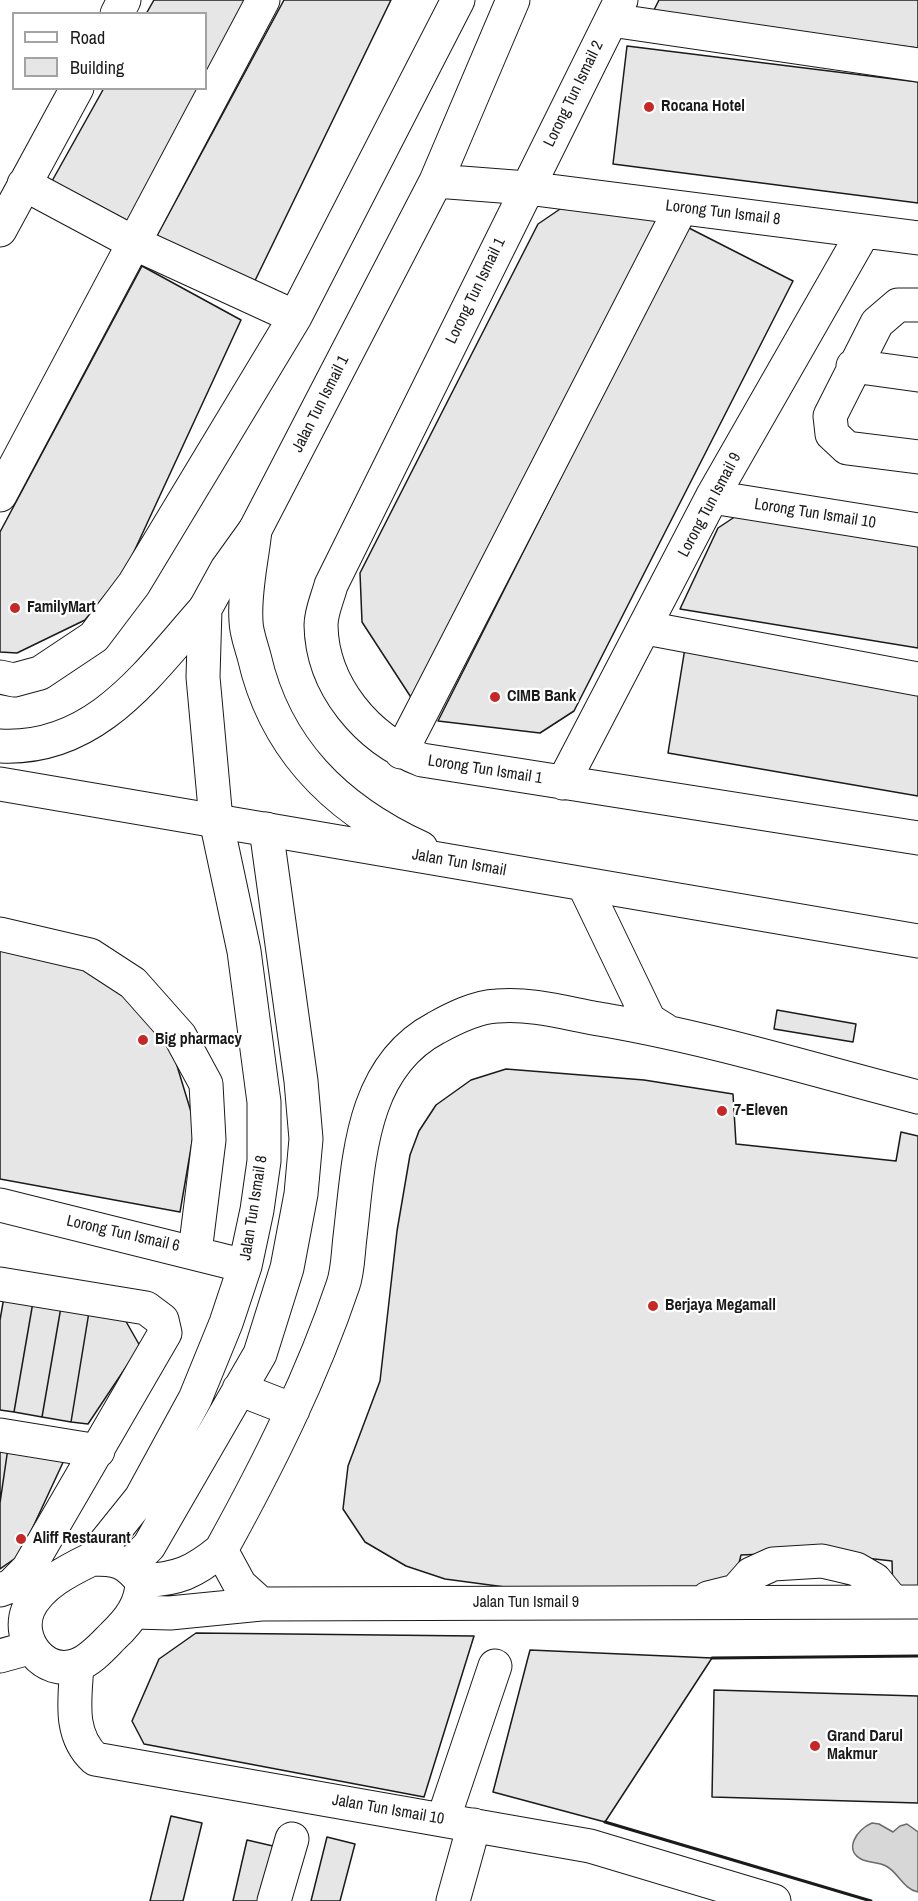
<!DOCTYPE html>
<html>
<head>
<meta charset="utf-8">
<style>
	body { margin:0 }
	#map { position:relative; width:918px; height:1901px; overflow:hidden; background:#fff; font-family:"Archivo Narrow",sans-serif }
	canvas { display:block }
	.legend { position:absolute; left:12px; top:12px; width:195px; height:78px; box-sizing:border-box; background:#fff; border:2px solid #a3a3a3; margin:0; padding:8px 10px; list-style:none; font-size:18px; color:#1a1a1a }
	.legend li { display:flex; align-items:center; gap:12px; height:30px }
	.legend b { width:30px; border:2px solid #a3a3a3 }
</style>
</head>
<body>
<div id="map">
<canvas width="918" height="1901"></canvas>
<ul class="legend">
<li><b style="height:8px;background:#fff"></b>Road</li>
<li><b style="height:16px;background:#e6e6e6"></b>Building</li>
</ul>
</div>
<script>
const ctx = document.querySelector('canvas').getContext('2d');
ctx.lineJoin = 'round';
function paint(path, color) { ctx.fillStyle = color; ctx.fill(path, 'evenodd'); }
function stroke(path, color, width, dash) { ctx.strokeStyle = color; ctx.lineWidth = width; ctx.lineCap = dash ? 'butt' : 'round'; ctx.setLineDash(dash || []); ctx.stroke(path); }
function label(font, color, halo, rows, align = 'center') {
  ctx.font = font + ' "Archivo Narrow",sans-serif'; ctx.lineWidth = 4.5; ctx.setLineDash([]); ctx.textBaseline = 'middle'; ctx.strokeStyle = halo; ctx.fillStyle = color; for (const [text, x, y, turn = 0] of rows) {
    ctx.save(); ctx.translate(x, y); ctx.rotate((+turn || 0) * Math.PI / 180); ctx.textAlign = isNaN(turn) ? turn : align; if (halo) ctx.strokeText(text, 0, 0); ctx.fillText(text, 0, 0); ctx.restore();
  }
}
const water = new Path2D(`
	M872,1823L879,1824L893,1832L900,1826L907,1824L918,1832V1892C903,1889 898,1872 886,1866C879,1862 871,1863 863,1860C842,1851 857,1829 872,1823Z`);
const building = new Path2D(`
	M154,0H246L206,78V14H146Z
	M284,0H391L249,293L152,245Z
	M659,0H918V48L651,16Z
	M627,46L918,82V203L613,164Z
	M104,88H200L130,222L52,181Z
	M566,205L660,219L416,705L362,622L360,573L538,224Z
	M687,227L793,281L574,711L540,733L438,721Z
	M142,266L241,320L126,569L85,620L17,653L0,652V532Z
	M742,512L918,540V648L680,609L718,528Z
	M685,648L918,688V796L668,753Z
	M0,946L76,960L128,994L171,1046L195,1125L180,1212L0,1179Z
	M777,1010L856,1024L853,1042L774,1029Z
	M506,1069L644,1080L733,1094L736,1144L896,1161L901,1132L918,1136V1597L893,1594L892,1561L813,1552L741,1555L733,1588L505,1587L445,1579L406,1566L365,1542L343,1509L348,1466L380,1381L397,1231L410,1155L419,1131L436,1105L471,1080Z
	M4,1297L33,1302L14,1412L0,1410V1320Z
	M33,1302L61,1307L42,1417L14,1412Z
	M61,1307L89,1312L71,1422L42,1417Z
	M89,1312L124,1318L140,1346L88,1424L71,1422Z
	M0,1446L8,1448L0,1503Z
	M8,1448L66,1456L20,1555L0,1569V1503Z
	M196,1633L474,1636L424,1797L144,1744L132,1721L159,1659Z
	M530,1650L712,1658L605,1822L493,1792Z
	M714,1690L918,1696V1803L712,1797Z
	M171,1816L202,1823L183,1901H150Z
	M327,1837L355,1844L340,1901H311Z
	M247,1840L273,1846L260,1901H233Z`);
const minor = new Path2D(`
	M621,0L331,585C328,597 321,612 321,625C322,686 367,739 422,760L918,838
	M117,14L124,0
	M611,20L918,65
	M436,181L527,188L918,238
	M24,184L136,244L295,317
	M0,230L77,88
	M918,305H898L877,323L830,416L832,434L847,448L918,457
	M853,366L918,375
	M0,495L263,0
	M712,497L918,530
	M646,628L918,679
	M0,677L14,680L40,673L94,637L134,584L295,317L458,0
	M401,752L681,208
	M563,783L712,497L864,231
	M584,885L649,1020L665,1030
	M0,934L90,955L133,983L180,1036L206,1084L209,1140L195,1252
	M0,1205L245,1266
	M0,1284L146,1308L162,1320L165,1333L28,1569L11,1586L0,1590
	M239,1389L293,1410
	M0,1435L98,1451
	M92,1559L141,1498L195,1399L226,1323L245,1266L257,1210L264,1161V1102L244,951L216,820L203,677L205,609L227,569L255,530L436,181L513,0
	M92,1559C118,1559 125,1561 142,1581C142,1604 130,1620 113,1636C103,1646 91,1660 77,1665C44,1677 16,1640 28,1610C39,1585 69,1570 92,1559Z
	M129,1566L149,1546L260,1354L287,1268L301,1194L306,1139L301,1081L266,829
	M142,1581C178,1579 193,1573 221,1550
	M708,1598L736,1591L751,1574L773,1564L822,1561L856,1569L875,1580L893,1602
	M261,1604L240,1585L221,1550C268,1465 312,1377 343,1285C348,1271 348,1253 350,1237C359,1162 360,1068 436,1028C454,1018 476,1007 497,1006C529,1003 562,1012 593,1018C703,1036 810,1069 918,1097
	M134,1612L170,1613L261,1604L918,1602
	M0,1656L29,1648
	M77,1665C75,1699 68,1734 95,1759L590,1846L774,1901
	M443,1820L495,1666
	M274,1901L292,1839
	M453,1901L474,1825`);
const major = new Path2D(`
	M255,530C252,559 244,591 246,621C246,632 251,645 254,656C275,749 336,809 421,848
	M0,746C96,751 148,673 205,609
	M0,784L918,941`);
const wall = new Path2D(`
	M712,1658L918,1656
	M605,1822L871,1901`);
const markers = [
	[649,107,6,"#c62828"],
	[15,608,6,"#c62828"],
	[495,697,6,"#c62828"],
	[143,1040,6,"#c62828"],
	[722,1111,6,"#c62828"],
	[653,1306,6,"#c62828"],
	[21,1539,6,"#c62828"],
	[815,1746,6,"#c62828"]
];
const streetNames = [
	["Lorong Tun Ismail 2",574,94,-64],
	["Lorong Tun Ismail 8",723,213,7],
	["Lorong Tun Ismail 1",476,291,-64],
	["Jalan Tun Ismail 1",321,404,-63],
	["Lorong Tun Ismail 9",710,505,-62],
	["Lorong Tun Ismail 10",815,514,9],
	["Lorong Tun Ismail 1",485,770,9],
	["Jalan Tun Ismail",459,863,10],
	["Jalan Tun Ismail 8",254,1208,-81],
	["Lorong Tun Ismail 6",123,1234,13],
	["Jalan Tun Ismail 9",526,1603],
	["Jalan Tun Ismail 10",388,1810,10]
];
const poiNames = [
	["Rocana Hotel",661,107],
	["FamilyMart",27,608],
	["CIMB Bank",507,697],
	["Big pharmacy",155,1040],
	["7-Eleven",734,1111],
	["Berjaya Megamall",665,1306],
	["Aliff Restaurant",33,1539],
	["Grand Darul",827,1737],
	["Makmur",827,1755]
];
paint(water, '#d7d7d7');
stroke(water, '#6a6a6a', 1.5);
paint(building, '#e6e6e6');
stroke(building, '#1a1a1a', 1.5);
stroke(minor, '#1a1a1a', 35);
stroke(major, '#1a1a1a', 35);
stroke(minor, '#fff', 33);
stroke(major, '#fff', 33);
stroke(wall, '#1a1a1a', 3);
for (const [x, y, r, color] of markers) { const dot = new Path2D(); dot.arc(x, y, r, 0, 2 * Math.PI); ctx.fillStyle = color; ctx.fill(dot); stroke(dot, '#fff', 2); }
label('16px', '#1a1a1a', '#fff', streetNames);
label('bold 16px', '#1a1a1a', '#fff', poiNames, 'left');
</script>
</body>
</html>
